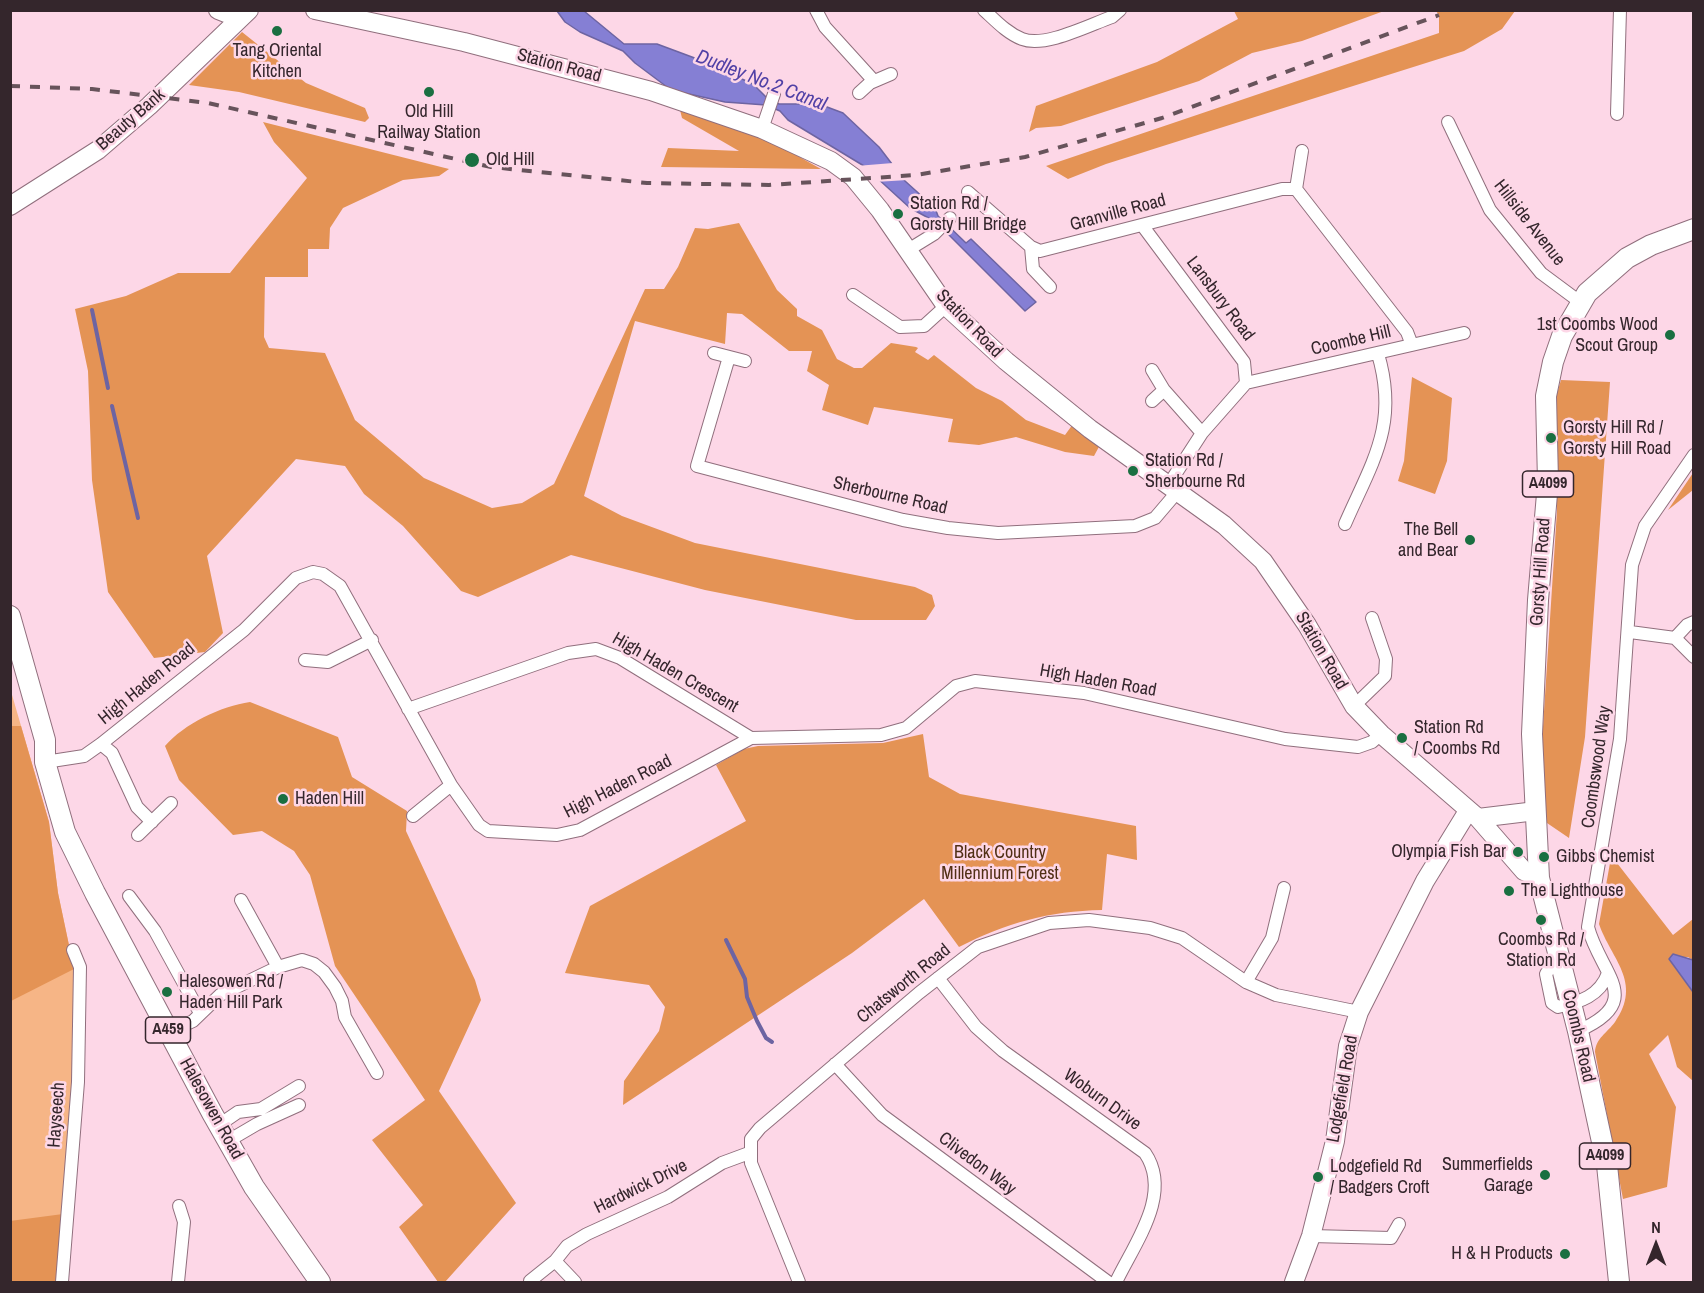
<!DOCTYPE html>
<html>
<head>
<meta charset="utf-8">
<style>
	body { margin:0 }
	#map { position:relative; width:1704px; height:1293px; overflow:hidden; background:#fdd7e7; font-family:"Archivo Narrow",sans-serif }
	canvas { display:block }
	.frame { position:absolute; inset:0; border:12px solid #34262c; pointer-events:none }
	.north { position:absolute; left:1626px; top:1215px; width:60px; height:60px; -webkit-text-stroke:4px #fdd7e7; paint-order:stroke; rotate:0deg; font-size:16px; font-weight:700; line-height:24px; text-align:center; color:#34262c }
	.north::after { content:''; display:block; margin:auto; width:21px; height:27px; background:#34262c; clip-path:polygon(50% 0,100% 100%,50% 72%,0 100%) }
</style>
</head>
<body>
<div id="map">
<canvas width="1704" height="1293"></canvas>
<div class="frame"></div>
<div class="north">N</div>
</div>
<script>
const ctx = document.querySelector('canvas').getContext('2d');
ctx.lineJoin = 'round';
function paint(path, color) { ctx.fillStyle = color; ctx.fill(path, 'evenodd'); }
function stroke(path, color, width, dash) { ctx.strokeStyle = color; ctx.lineWidth = width; ctx.lineCap = dash ? 'butt' : 'round'; ctx.setLineDash(dash || []); ctx.stroke(path); }
function label(font, color, halo, rows, align = 'center') {
  ctx.font = font + ' "Archivo Narrow",sans-serif'; ctx.lineWidth = 5; ctx.setLineDash([]); ctx.textBaseline = 'middle'; ctx.strokeStyle = halo; ctx.fillStyle = color; for (const [text, x, y, turn = 0] of rows) {
    ctx.save(); ctx.translate(x, y); ctx.rotate((+turn || 0) * Math.PI / 180); ctx.textAlign = isNaN(turn) ? turn : align; if (halo) ctx.strokeText(text, 0, 0); ctx.fillText(text, 0, 0); ctx.restore();
  }
}
const green = new Path2D(`
	M10,688L49,822L58,893L74,969L75,1043L63,1214L11,1282Z`);
const forest = new Path2D(`
	M1234,11H1384L1302,41L1252,53L1199,81L1061,126L1036,128L1029,132L1036,106L1157,62L1238,19Z
	M1436,11H1515L1502,29L1464,51L1106,164L1068,179L1046,166L1439,33V15Z
	M242,32L306,83L365,108L369,118L365,122L239,92L189,85Z
	M680,110L751,130L821,169L661,167L668,148L739,151L682,118Z
	M263,122L449,169L439,176L403,180L343,208L330,228L329,249H308V277H265L264,337L269,348L325,353L355,420L424,478L492,508L522,503L554,484L645,289H664L678,267L695,228L708,229L739,223L777,290L797,309V316L822,330L837,359L854,368H862L891,343L916,347L918,348L915,352L928,360L934,355L976,388L1002,401L1026,420L1065,435L1073,424L1101,443L1094,456L1065,452L1016,437L979,445L948,442L953,419L874,407L868,425L822,410L829,385L807,371L812,351H789L742,314L727,313L725,344L635,321L584,496L622,516L695,543L915,587L932,595L935,606L926,620H856L705,590L571,555L478,597L461,591L403,526L364,494L345,466L296,459L207,556L223,633L205,652L154,658L108,592L92,480L88,371L75,309L126,296L178,273H230L307,178L274,142Z
	M1412,377L1452,398L1447,461L1435,494L1398,481L1404,461Z
	M1561,380L1610,382L1585,737L1569,838L1547,823L1540,773L1557,511L1556,397Z
	M1693,473V490L1668,510Z
	M250,702L338,737L352,777L407,811L406,831L475,980L481,1000L439,1091L516,1203L445,1282H438L399,1227L423,1205L372,1140L425,1100L335,966L310,875L294,851L262,831L233,835L179,780L165,746C184,724 221,706 250,702Z
	M10,726H21L49,822L58,893L74,969L11,1001Z
	M923,734L929,777L960,794L1136,826L1137,860L1107,854L1102,910C1049,911 1006,923 959,947L924,899L852,953L623,1105L624,1081L659,1031L665,1007L649,985L565,973L590,906L746,821L716,765L744,749L758,746L883,743Z
	M1610,863H1617L1673,935L1693,919V960L1688,957L1669,959L1693,992V1081L1677,1067L1668,1035L1649,1054L1676,1107L1667,1187L1623,1199L1595,1052C1596,1038 1607,1033 1615,1022C1643,982 1611,959 1599,924Z
	M63,1214L57,1282H11L10,1221Z`);
const water = new Path2D(`
	M557,11H584L624,44H657L700,60L753,84L766,97L779,104H819L843,113L879,147L905,181L935,208L938,216L966,243L971,239L1036,302L1025,311L936,222L910,208L864,166L788,120L780,111L766,105L725,102L671,90L635,63L623,51L580,32L565,22Z
	M1673,954L1693,960V992L1669,959Z`);
const pier = new Path2D(`
	M893,163L908,180L875,182L856,166Z`);
const stream = new Path2D(`
	M92,310L108,388
	M112,406L138,518
	M726,940L745,979L747,997L757,1021L766,1038L772,1042`);
const street = new Path2D(`
	M816,10L825,27L874,81
	M984,10C996,21 1007,33 1022,39C1045,48 1089,25 1112,17L1120,10
	M859,93L870,83L891,74
	M1617,114L1620,10
	M1448,122L1490,210L1541,273L1580,302
	M762,129L774,94
	M1296,189L1302,151
	M968,192L1031,247L1040,251L1282,189H1296L1407,332L1412,345
	M1142,225L1244,362L1246,383L1202,433L1169,484
	M1031,247L1033,269L1050,287
	M908,250L934,234L950,218
	M853,295L900,327L924,326L946,306
	M714,353L745,361
	M729,357L697,466L903,520L948,528L998,533L1135,526L1155,518L1178,491
	M1152,370L1164,390L1202,433
	M1246,383L1464,333
	M1152,401L1164,390
	M1345,524C1372,462 1399,425 1378,354
	M1630,632L1675,638L1694,657
	M1675,638L1687,625L1694,622
	M305,660L328,662L372,640
	M1354,706L1385,676L1386,659L1372,618
	M408,709L568,653L596,649L620,658L751,738
	M101,744L112,753L137,807L152,822
	M45,762L84,756L101,744L244,630L296,578L313,572L323,574L340,586L451,785L479,825L488,831L557,835L580,830L751,738L881,735L906,728L956,686L975,681L1084,693L1285,739L1358,747L1372,742L1381,734
	M413,816L451,785
	M138,835L171,803
	M129,896L155,931L200,1013
	M241,900L278,967
	M1561,964L1551,966L1546,974L1552,1003L1558,1007C1580,1002 1600,996 1608,973
	M938,978L976,1027L1003,1051L1145,1153C1173,1194 1134,1244 1116,1282
	M1246,982L1272,938L1284,888
	M1578,1031C1647,1001 1600,974 1588,927L1620,739L1632,565L1645,526L1694,455
	M169,1032L193,1021L220,995L278,967L302,960L314,964L324,972L335,987L342,1001L345,1017L377,1073
	M835,1064L882,1115L1108,1282
	M219,1125L238,1112L261,1109L299,1086
	M228,1141L257,1124L299,1105
	M1311,1236L1391,1238L1399,1224
	M530,1281L555,1261
	M62,1282L78,1082L80,967L73,950
	M178,1282L184,1222L179,1206
	M575,1282L555,1261L567,1246L587,1234L668,1197L722,1163L749,1153
	M799,1282L751,1163V1139L760,1128L919,993L978,947L1049,923L1089,920L1150,928L1182,938L1246,982L1276,995L1359,1012`);
const secondary = new Path2D(`
	M218,10L238,18
	M315,10L464,42L651,91L762,129L831,161L853,177L880,210L946,306L1006,361L1090,429L1224,525L1263,561L1307,625L1354,706L1381,734L1478,818L1524,871L1539,878
	M10,206L98,150L149,106L249,10
	M1478,818L1536,811
	M1294,1282L1311,1236L1335,1141L1348,1046L1359,1012L1425,881L1468,811`);
const primary = new Path2D(`
	M10,616L45,740V762L65,832L95,893L212,1113L254,1187L320,1282
	M1619,1282L1607,1165L1578,1031L1539,878L1532,734L1538,600L1548,482L1546,396L1553,362L1562,336L1587,293L1627,258L1651,245L1694,229`);
const rail = new Path2D(`
	M10,86L92,89L208,103L491,167L647,183L769,185L916,175L1025,157L1162,118L1439,15`);
const markers = [
	[277,31,6,"#1a6f41"],
	[429,92,6,"#1a6f41"],
	[472,160,8,"#1a6f41"],
	[898,214,6,"#1a6f41"],
	[1670,335,6,"#1a6f41"],
	[1551,438,6,"#1a6f41"],
	[1133,471,6,"#1a6f41"],
	[1470,540,6,"#1a6f41"],
	[1402,738,6,"#1a6f41"],
	[283,799,6,"#1a6f41"],
	[1518,852,6,"#1a6f41"],
	[1544,857,6,"#1a6f41"],
	[1509,891,6,"#1a6f41"],
	[1541,920,6,"#1a6f41"],
	[167,992,6,"#1a6f41"],
	[1545,1175,6,"#1a6f41"],
	[1318,1177,6,"#1a6f41"],
	[1565,1254,6,"#1a6f41"]
];
const shields = [
	[1548,484,51],
	[168,1030,45],
	[1605,1156,51]
];
const shieldNames = [
	["A4099",1548,484],
	["A459",168,1030],
	["A4099",1605,1156]
];
const poiNames = [
	["Tang Oriental",277,51,"center"],
	["Kitchen",277,72,"center"],
	["Old Hill",429,112,"center"],
	["Railway Station",429,133,"center"],
	["Old Hill",486,160],
	["Station Rd /",910,204],
	["Gorsty Hill Bridge",910,225],
	["1st Coombs Wood",1658,325,"right"],
	["Scout Group",1658,346,"right"],
	["Gorsty Hill Rd /",1563,428],
	["Gorsty Hill Road",1563,449],
	["Station Rd /",1145,461],
	["Sherbourne Rd",1145,482],
	["The Bell",1458,530,"right"],
	["and Bear",1458,551,"right"],
	["Station Rd",1414,728],
	["/ Coombs Rd",1414,749],
	["Haden Hill",295,799],
	["Olympia Fish Bar",1506,852,"right"],
	["Gibbs Chemist",1556,857],
	["The Lighthouse",1521,891],
	["Coombs Rd /",1541,940,"center"],
	["Station Rd",1541,961,"center"],
	["Halesowen Rd /",179,982],
	["Haden Hill Park",179,1003],
	["Summerfields",1533,1165,"right"],
	["Garage",1533,1186,"right"],
	["Lodgefield Rd",1330,1167],
	["/ Badgers Croft",1330,1188],
	["H & H Products",1553,1254,"right"]
];
const streetNames = [
	["Station Road",559,66,15],
	["Beauty Bank",131,120,-41],
	["Granville Road",1118,213,-15],
	["Hillside Avenue",1529,223,52],
	["Lansbury Road",1220,299,53],
	["Station Road",969,324,46],
	["Coombe Hill",1351,341,-13],
	["Sherbourne Road",890,496,13],
	["Gorsty Hill Road",1541,572,-86],
	["Station Road",1321,651,60],
	["High Haden Crescent",675,673,30],
	["High Haden Road",1098,681,10],
	["High Haden Road",147,684,-39],
	["Coombswood Way",1597,767,-82],
	["High Haden Road",618,787,-27],
	["Chatsworth Road",904,984,-39],
	["Coombs Road",1578,1036,77],
	["Lodgefield Road",1343,1089,-80],
	["Woburn Drive",1102,1100,36],
	["Halesowen Road",211,1109,61],
	["Hayseech",57,1115,-86],
	["Clivedon Way",977,1164,37],
	["Hardwick Drive",641,1187,-26]
];
const parkNames = [
	["Black Country",1000,853],
	["Millennium Forest",1000,874]
];
const waterNames = [
	["Dudley No.2 Canal",761,81,21]
];
paint(green, '#f6b586');
paint(forest, '#e49355');
paint(water, '#857fd4');
stroke(water, '#6d64a2', 1.5);
paint(pier, '#fdd7e7');
stroke(stream, '#6d64a2', 4);
stroke(street, '#906f7d', 14);
stroke(secondary, '#906f7d', 20);
stroke(primary, '#906f7d', 22);
stroke(street, '#fff', 12);
stroke(secondary, '#fff', 18);
stroke(primary, '#fff', 20);
stroke(rail, '#67535b', 4, [10, 10]);
for (const [x, y, r, color] of markers) { const dot = new Path2D(); dot.arc(x, y, r, 0, 2 * Math.PI); ctx.fillStyle = color; ctx.fill(dot); stroke(dot, '#fdd7e7', 2); }
for (const [x, y, w] of shields) { const box = new Path2D(); box.roundRect(x - w / 2, y - 13, w, 26, 4.5); ctx.fillStyle = '#fdd7e7'; ctx.fill(box); stroke(box, '#34262c', 1.5); }
label('bold 16px', '#34262c', null, shieldNames);
label('18px', '#34262c', '#fdd7e7', poiNames, 'left');
label('18px', '#34262c', '#fdd7e7', streetNames);
label('18px', '#502f15', '#fdd7e7', parkNames);
label('italic 20px', '#5141a6', '#fdd7e7', waterNames);
</script>
</body>
</html>
